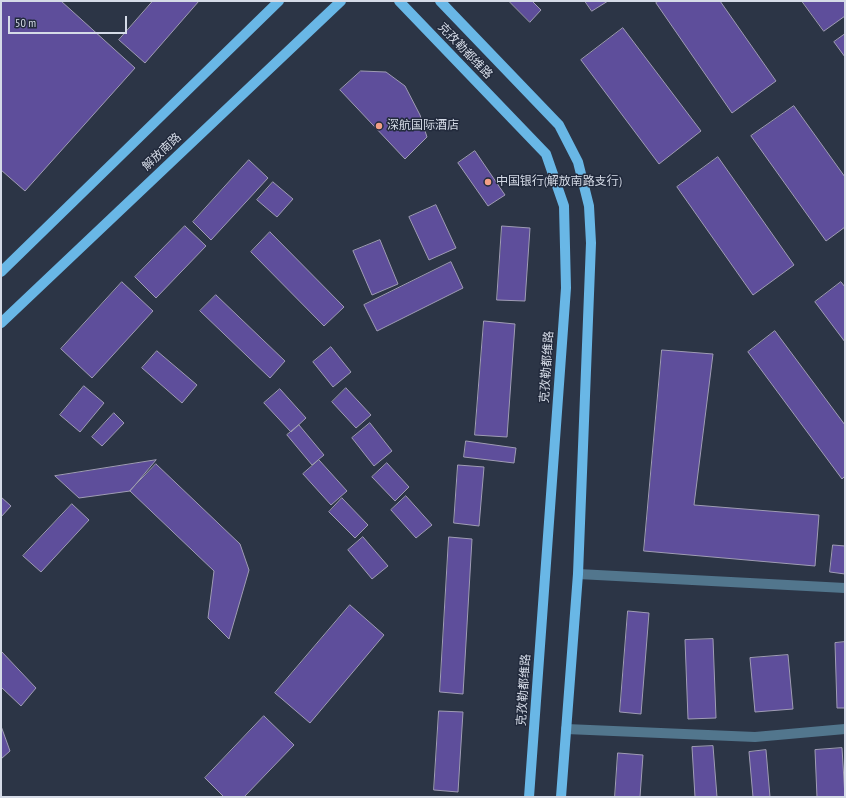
<!DOCTYPE html>
<html>
<head>
<meta charset="utf-8">
<style>
	body { margin:0 }
	#map { position:relative; width:846px; height:798px; overflow:hidden; background:#2c3546; font-family:"PT Sans Narrow",sans-serif }
	canvas { display:block }
	.frame { position:absolute; inset:0; border:2px solid #d5dbe7; pointer-events:none }
	.scale { position:absolute; left:8px; top:16px; width:119px; height:18px; box-sizing:border-box; border:2px solid #d5dbe7; border-top:0; padding-left:5px; font-size:12px; line-height:14px; white-space:nowrap; color:#d5dbe7; -webkit-text-stroke:3px #222a3c; paint-order:stroke }
</style>
</head>
<body>
<div id="map">
<canvas width="846" height="798"></canvas>
<div class="frame"></div>
<div class="scale">50 m</div>
</div>
<script>
const ctx = document.querySelector('canvas').getContext('2d');
ctx.lineJoin = 'round';
function paint(path, color) { ctx.fillStyle = color; ctx.fill(path, 'evenodd'); }
function stroke(path, color, width, dash) { ctx.strokeStyle = color; ctx.lineWidth = width; ctx.lineCap = dash ? 'butt' : 'round'; ctx.setLineDash(dash || []); ctx.stroke(path); }
function label(font, color, halo, rows, align = 'center') {
  ctx.font = font + ' "PT Sans Narrow","Noto Sans SC",sans-serif'; ctx.lineWidth = 3; ctx.setLineDash([]); ctx.textBaseline = 'middle'; ctx.strokeStyle = halo; ctx.fillStyle = color; for (const [text, x, y, turn = 0] of rows) {
    ctx.save(); ctx.translate(x, y); ctx.rotate((+turn || 0) * Math.PI / 180); ctx.textAlign = isNaN(turn) ? turn : align; if (halo) ctx.strokeText(text, 0, 0); ctx.fillText(text, 0, 0); ctx.restore();
  }
}
const building = new Path2D(`
	M1,1H61L135,68L25,191L1,170Z
	M153,1H199L145,63L119,40Z
	M509,1H532L541,10L530,22Z
	M585,1H608L592,11Z
	M659,1H720L776,81L732,113L656,3Z
	M802,1H845V16L824,31Z
	M623,28L701,131L659,164L581,60Z
	M845,34V57L834,42Z
	M361,71L386,72L405,86L420,115L427,137L405,159L340,90Z
	M794,106L845,177V227L826,241L751,136Z
	M475,151L505,195L488,206L458,163Z
	M718,157L794,265L753,295L677,187Z
	M249,160L268,178L211,240L193,222Z
	M273,182L293,199L277,217L257,200Z
	M436,205L456,248L429,260L409,217Z
	M185,226L206,246L156,298L135,277Z
	M502,226L530,228L525,301L497,300Z
	M270,232L344,307L324,326L251,252Z
	M380,240L398,284L372,295L353,251Z
	M451,262L463,288L377,331L364,305Z
	M122,282L153,311L92,378L61,349Z
	M841,282L845,287V342L815,302Z
	M216,295L285,361L270,378L200,311Z
	M484,321L515,324L507,437L475,435Z
	M775,331L845,425V476L842,479L748,352Z
	M331,347L351,372L333,387L313,362Z
	M662,350L713,354L694,505L819,515L815,566L644,551Z
	M157,351L197,385L182,403L142,368Z
	M84,386L104,403L80,432L60,415Z
	M346,388L371,415L356,428L332,402Z
	M280,389L306,418L291,432L264,403Z
	M114,413L124,423L102,446L92,437Z
	M370,423L392,451L374,466L352,438Z
	M299,425L324,455L312,465L287,435Z
	M466,441L516,448L514,463L464,457Z
	M156,460L130,491L79,498L55,476Z
	M319,460L347,491L331,505L303,474Z
	M387,463L409,487L395,501L372,477Z
	M156,464L240,544L249,570L229,639L208,618L214,571L130,491Z
	M458,465L484,467L479,526L454,523Z
	M406,496L432,525L416,538L391,510Z
	M1,497L11,506L1,517Z
	M342,498L368,525L355,538L329,512Z
	M72,504L89,520L41,572L23,556Z
	M363,537L388,566L372,579L348,550Z
	M449,537L472,539L463,694L440,692Z
	M833,545L845,546V574L830,572Z
	M350,605L384,635L310,723L275,693Z
	M628,611L649,613L641,714L620,712Z
	M713,639L716,718L688,719L685,640Z
	M845,642V708H837L835,643Z
	M1,651L36,688L21,706L1,687Z
	M788,655L793,709L755,712L750,658Z
	M439,711L463,712L458,792L434,790Z
	M264,716L294,745L244,797H224L205,778Z
	M1,726L10,751L1,759Z
	M713,746L717,797H695L692,747Z
	M842,748L845,797H817L815,750Z
	M766,750L770,797H753L749,752Z
	M618,753L643,755L640,797H615Z`);
const minor = new Path2D(`
	M578,574L845,588
	M566,729L755,737L845,729`);
const major = new Path2D(`
	M399,1L546,154L564,206L566,288L529,797
	M440,1L559,125L578,162L589,206L591,243L578,574L561,797
	M1,272L279,1
	M1,323L341,1`);
const markers = [
	[379,126,4,"#f39f85"],
	[488,182,4,"#f39f85"]
];
const streetNames = [
	["克孜勒都维路",465,51,46],
	["解放南路",162,152,-43],
	["克孜勒都维路",547,367,-86],
	["克孜勒都维路",524,690,-86]
];
const poiNames = [
	["深航国际酒店",387,126],
	["中国银行(解放南路支行)",496,182]
];
paint(building, '#5e4e9b');
stroke(building, '#9f9cb4', 1);
stroke(minor, '#52768d', 10);
stroke(major, '#69b7e6', 10);
for (const [x, y, r, color] of markers) { const dot = new Path2D(); dot.arc(x, y, r, 0, 2 * Math.PI); ctx.fillStyle = color; ctx.fill(dot); stroke(dot, '#222a3c', 1.5); }
label('12px', '#d5dbe7', '#222a3c', streetNames);
label('12px', '#d5dbe7', '#222a3c', poiNames, 'left');
</script>
</body>
</html>
